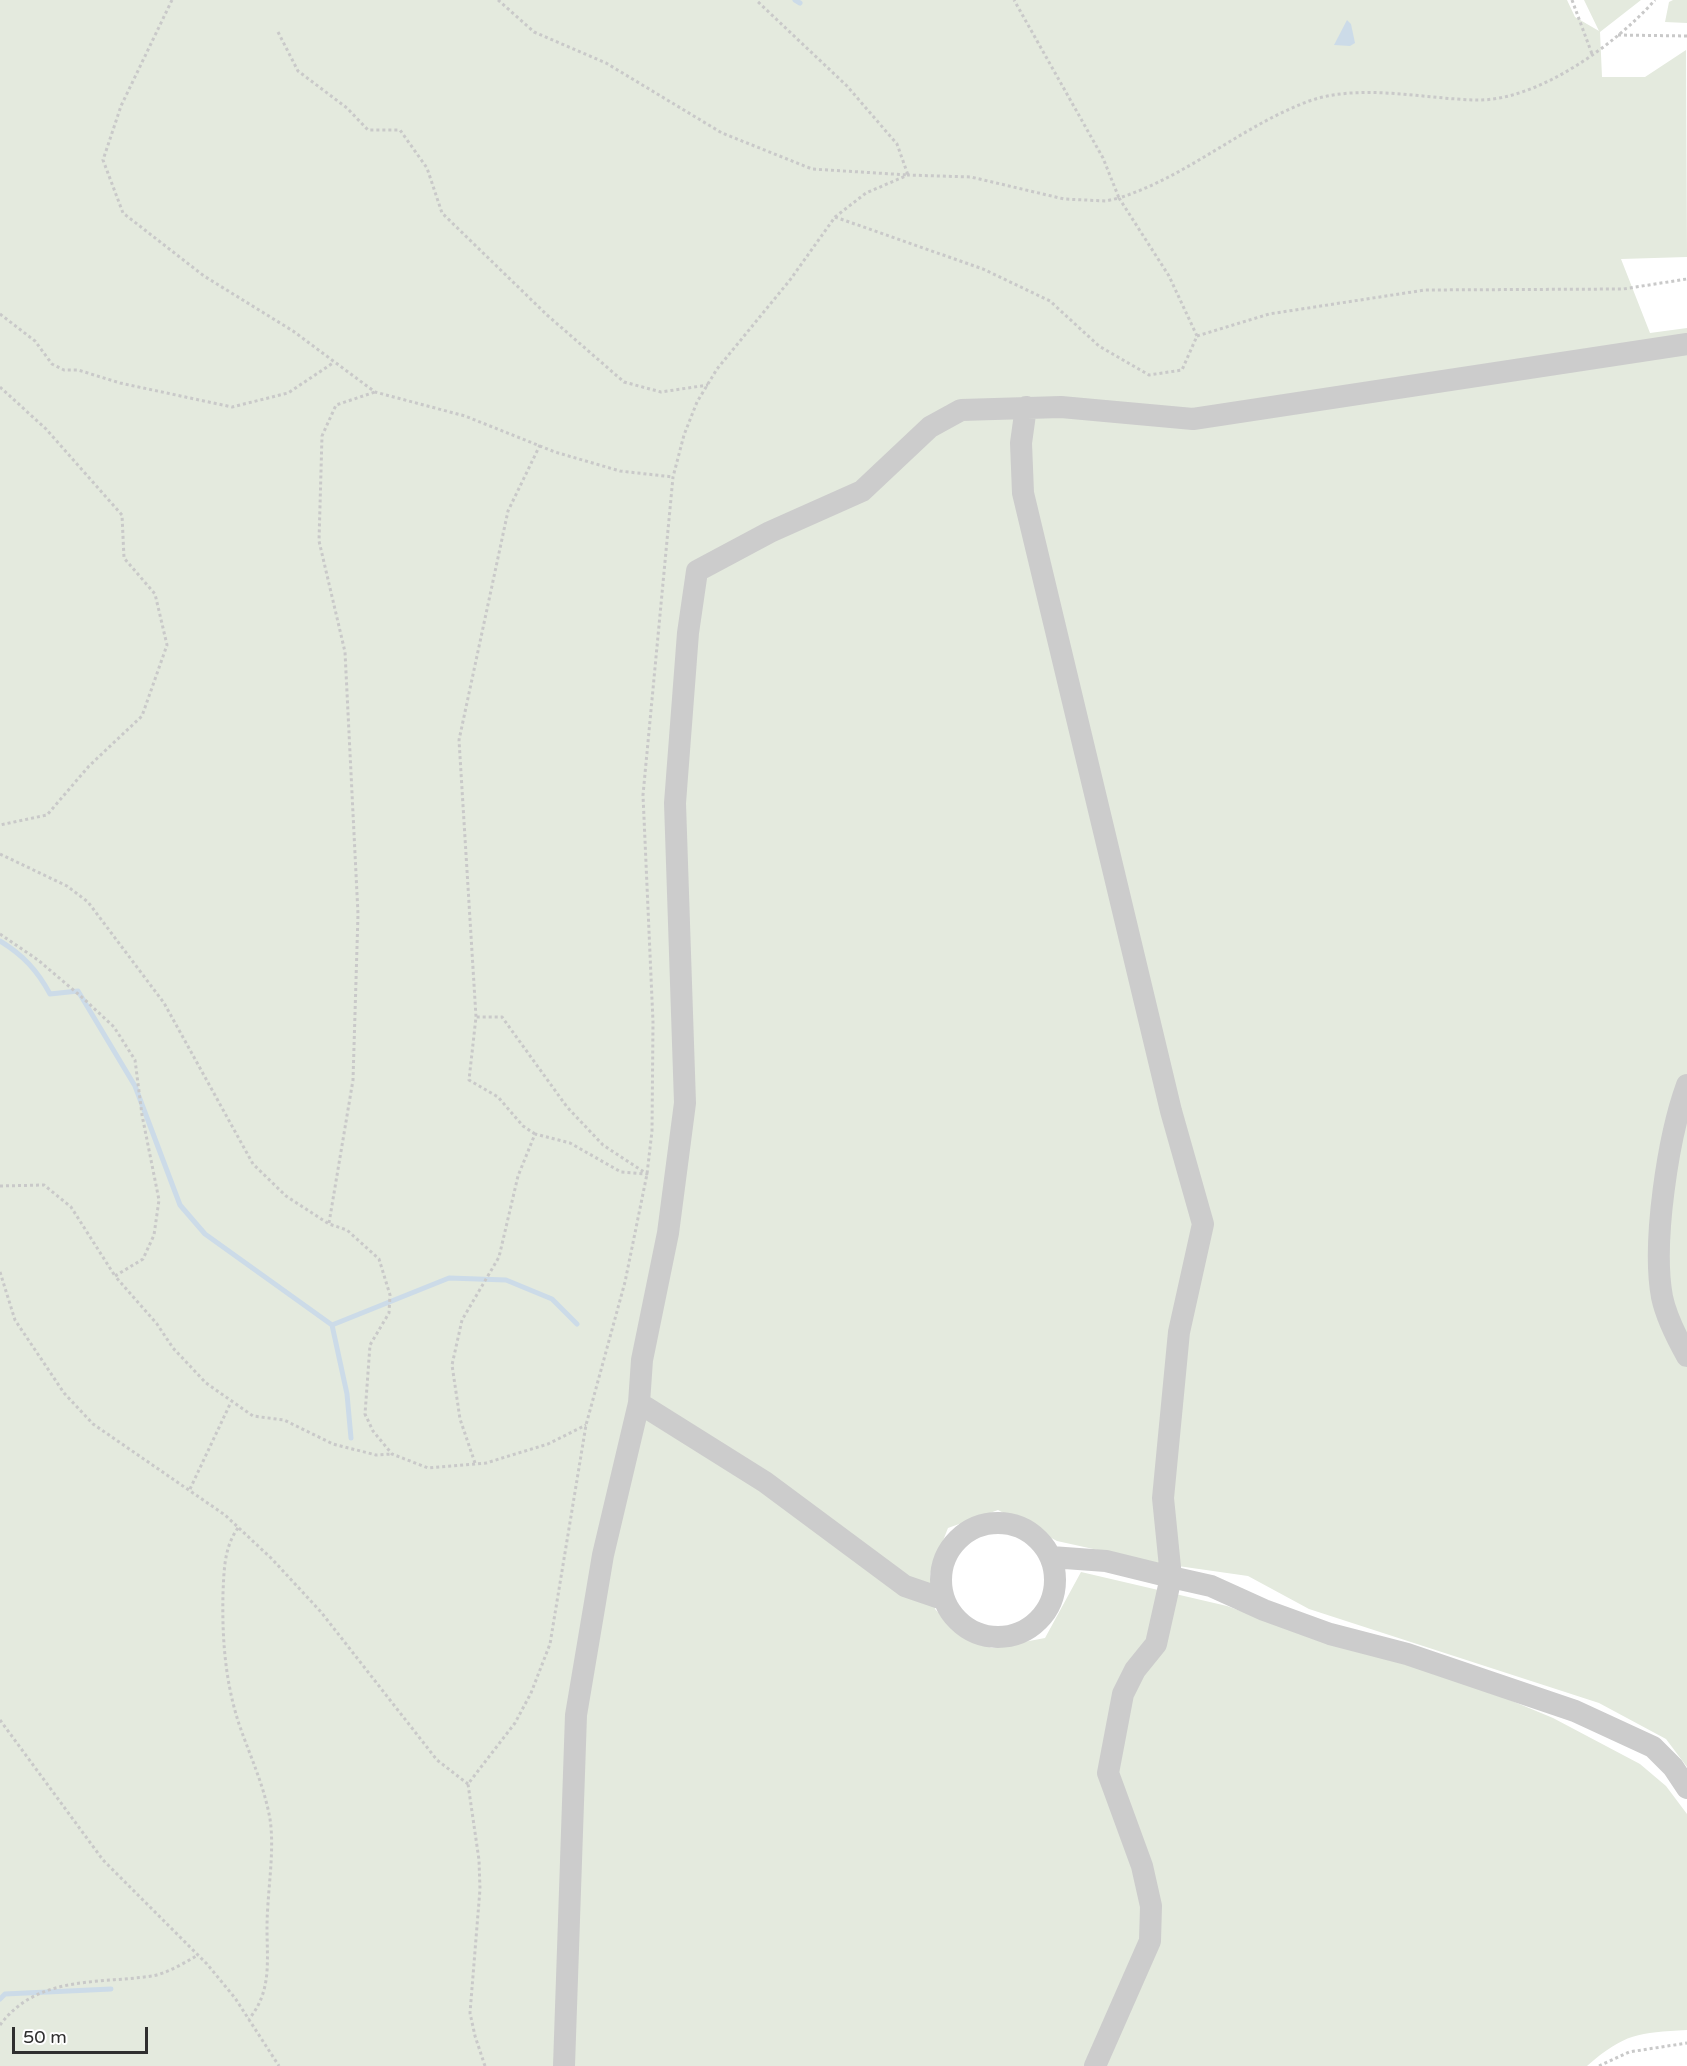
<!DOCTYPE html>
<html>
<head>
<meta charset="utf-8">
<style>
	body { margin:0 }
	#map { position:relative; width:1687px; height:2066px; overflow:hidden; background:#fff; font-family:"Varela Round",sans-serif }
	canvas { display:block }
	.scale { position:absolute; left:12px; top:2027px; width:136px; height:27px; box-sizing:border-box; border:3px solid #2f2f2f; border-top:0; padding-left:8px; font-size:18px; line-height:21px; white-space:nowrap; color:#2f2f2f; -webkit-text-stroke:4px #fff; paint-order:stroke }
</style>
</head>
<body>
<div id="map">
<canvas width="1687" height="2066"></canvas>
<div class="scale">50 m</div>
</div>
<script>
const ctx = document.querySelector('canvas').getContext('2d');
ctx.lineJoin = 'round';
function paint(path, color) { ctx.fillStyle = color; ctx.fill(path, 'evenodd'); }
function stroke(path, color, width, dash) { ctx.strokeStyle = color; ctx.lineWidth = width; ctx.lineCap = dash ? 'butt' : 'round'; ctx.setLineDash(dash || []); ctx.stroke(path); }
const green = new Path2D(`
	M0,0H1567L1575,17L1599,31L1584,0H1641L1600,32L1602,77H1645L1686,50L1687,257L1621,259L1650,333L1687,328V1767L1666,1739L1599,1703L1309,1609L1248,1576L1157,1563L1057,1541L998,1510L948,1528L930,1574L935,1609L960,1636L992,1648L1045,1638L1081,1572L1227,1606L1287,1628L1481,1688L1553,1718L1640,1764L1666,1786L1687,1814V2030C1638,2033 1625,2033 1587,2066H0Z
	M1673,0H1687V23L1665,22L1669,2Z`);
const water = new Path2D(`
	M1347,20L1351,24L1355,43L1350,46L1334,45Z`);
const stream = new Path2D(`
	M795,0L800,3
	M0,941C23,955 37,970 50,994L78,991L135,1086L180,1205L205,1234L332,1325L347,1394L351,1438
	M332,1325L449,1278L506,1280L552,1299L577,1324
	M0,1999L5,1994L111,1989`);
const path = new Path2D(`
	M172,0L121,106L103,160L123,213L204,276L293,331L375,392L465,416L555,452L620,471L673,477
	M498,0L534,32L606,63L722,133L812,169L908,175L897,144L847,86L756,0
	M1572,0L1592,54
	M278,32L298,71L347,108L368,130H400L427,168L442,213L547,315L624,382L661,392L708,385
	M1618,35L1687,36
	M835,217L983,269L1050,301L1099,346L1149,375L1182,370L1197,336L1169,276L1119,198C1188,176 1242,126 1309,101C1361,83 1423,99 1477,100C1538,101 1616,44 1655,0
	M0,314L35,341L52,364L64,370H78L120,383L232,407L288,393L333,363
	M1197,336L1269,314L1425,290L1623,289L1687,279
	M0,387L46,429L122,515L124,558L155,594L167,645L142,716L89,766L47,815L0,825
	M0,854L67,886L88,902L164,1003L253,1164L286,1196L329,1224L347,1230L379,1259L390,1295L389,1313L370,1345L365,1414L373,1431L392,1454L428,1468L486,1463L548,1444L586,1425
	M0,934L38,960L84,999L114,1027L135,1060L142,1115L159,1200L154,1235L143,1259L115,1276L157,1324L173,1348L206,1383L253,1416L284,1420L333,1444L376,1455L392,1454
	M535,1134L523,1126L498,1097L469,1080L476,1017L459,740L508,511L540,445
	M0,1186L44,1185L71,1207L115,1276
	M329,1223L353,1080L358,914L345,652L319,541L322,436L336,405L375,392
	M0,1272L15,1320L64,1393L93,1424L225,1515L272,1559L321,1612L437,1760L468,1784
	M475,1463L460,1419L452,1365L462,1320L499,1257L518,1176L535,1134L570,1143L621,1172L647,1174L603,1145L567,1107L502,1017H476
	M190,1489L231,1402
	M238,1528C224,1547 224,1571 223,1593C222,1638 225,1681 239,1724C250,1756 264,1785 270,1819C275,1852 267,1893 267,1928C267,1961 272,1991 249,2019
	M0,1720L103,1860L207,1964L235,1998L279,2066
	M0,2025C37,1975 98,1984 152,1976C168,1973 184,1963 198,1955
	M485,2066L475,2036L470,2013L480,1889L479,1860L468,1784L515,1723L531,1693L550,1644L586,1425L625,1282L647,1174L652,1131L653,1022L643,795L673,477L684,435L697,402L717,369L790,280L835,217L866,193L908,175L971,177L1064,199L1106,201L1119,198L1103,158L1014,0
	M1599,2066L1629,2052L1687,2043`);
const minor = new Path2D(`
	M1026,407L1021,443L1023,493L1171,1111L1203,1224L1179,1332L1163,1498L1171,1577L1106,1561L1051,1557
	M1687,1085C1668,1137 1652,1243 1662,1297C1666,1316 1678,1340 1687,1356
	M941 1580a57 57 0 1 1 114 0a57 57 0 1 1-114 0Z
	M943,1599L905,1586L765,1482L639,1403L642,1360L668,1233L685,1103L675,803L688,633L697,571L770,532L862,491L930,427L961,410L1061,407L1193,419L1687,344
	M564,2066L576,1715L603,1555L639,1403
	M1095,2066L1150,1941L1151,1906L1142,1866L1108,1773L1123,1694L1135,1670L1156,1644L1171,1577L1211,1586L1264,1610L1330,1634L1407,1654L1575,1711L1653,1747L1673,1767L1687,1788`);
paint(green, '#e4eade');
paint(water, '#ccdbe8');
stroke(stream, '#ccdbe8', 5);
stroke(path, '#c9c9c9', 3, [3, 3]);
stroke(minor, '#ccc', 22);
</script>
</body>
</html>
